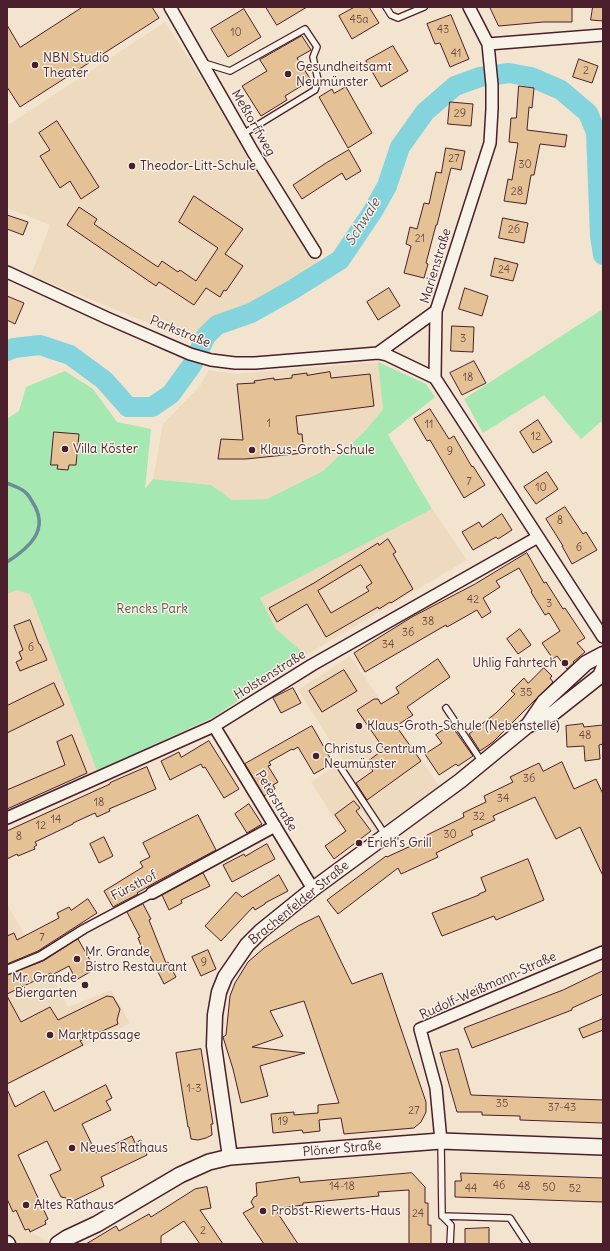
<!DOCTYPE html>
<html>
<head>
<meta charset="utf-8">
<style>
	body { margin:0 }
	#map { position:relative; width:610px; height:1251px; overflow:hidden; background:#f2e4cf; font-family:Delius,sans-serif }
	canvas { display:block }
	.frame { position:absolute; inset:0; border:8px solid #4a1f2b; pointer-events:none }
</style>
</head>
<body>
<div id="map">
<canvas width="610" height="1251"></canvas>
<div class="frame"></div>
</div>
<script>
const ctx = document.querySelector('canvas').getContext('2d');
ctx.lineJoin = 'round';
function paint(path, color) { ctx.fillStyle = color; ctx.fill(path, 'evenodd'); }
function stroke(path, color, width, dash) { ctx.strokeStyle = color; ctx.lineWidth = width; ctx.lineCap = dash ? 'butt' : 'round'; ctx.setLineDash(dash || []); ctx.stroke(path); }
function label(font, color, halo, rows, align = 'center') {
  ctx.font = font + ' Delius,sans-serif'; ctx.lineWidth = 3; ctx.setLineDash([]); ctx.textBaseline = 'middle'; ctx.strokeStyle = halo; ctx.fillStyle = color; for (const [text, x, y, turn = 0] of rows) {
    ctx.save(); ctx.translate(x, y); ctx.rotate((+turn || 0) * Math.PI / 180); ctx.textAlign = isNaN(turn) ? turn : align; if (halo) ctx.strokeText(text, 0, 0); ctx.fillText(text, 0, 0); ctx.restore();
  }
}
const built = new Path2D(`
	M165,22L320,264L257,299L220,318L195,342L31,275L50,225L7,208V123L10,124Z
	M378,362L383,409L367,429L323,471L267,499L232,500L211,485L153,479L163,424L200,386L209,370L236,374Z
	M432,509L467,560L306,655L276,629L260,598Z
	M17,589L30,594L97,771L7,813V594Z
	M350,656L440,787L374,831L362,811L339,826L311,782L343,761L298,690Z
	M7,904L35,953L41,956L68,1007L111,990L130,1023L7,1085Z
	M7,1199L13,1212L16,1210L25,1230L54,1244H7Z`);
const green = new Path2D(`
	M603,183V255L600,236L598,185Z
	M603,309V420L581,439L544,395L483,433L464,399Z
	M378,362L426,384L435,397L388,435L432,509L260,598L276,629L306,655L214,717L97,771L30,594L17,590L7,594V419L19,411L26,387L65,371L93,389L117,422L151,429L145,489L153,479L211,485L232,500L267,499L323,471L367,429L383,409Z`);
const stream = new Path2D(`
	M7,483C13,486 22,488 26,493C29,495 31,500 33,503C50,530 29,548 7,562`);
const river = new Path2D(`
	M7,351L14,348L40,345L70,355L104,380L128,407H152L171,394L192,365L206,336L217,325L251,313L292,290L340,260L373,211L387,186L400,147L425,112L455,86L480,77L509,73L531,77L561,90L588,113L596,132L600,236L603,255`);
const building = new Path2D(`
	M83,7H152L159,18L20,107L7,87V25L20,47Z
	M266,7H307L277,25Z
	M355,7H369L379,23L352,39L339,16Z
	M490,7H572V22H543L499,26Z
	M593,7H603V21L591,20Z
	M244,9L261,37L228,57L211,29Z
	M451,15L469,59L450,67L440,43L435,44L427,24Z
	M302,36L311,50L297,58L311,80L285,96L287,100L261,116L242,86L267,71L260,60Z
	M393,46L408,71L381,87L366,61Z
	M579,59L598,66L592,83L573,77Z
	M519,86L534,88L532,108L529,107L527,130L567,135L565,147L540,144L534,175H531L526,204L504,201L508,179L512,180L518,143L509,142L511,118H516Z
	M346,87L372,133L348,148L319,97L332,89L334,93Z
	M450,102L473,104L471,126L448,124Z
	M57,121L99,187L81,199L70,181L60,188L40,156L50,150L39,133Z
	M446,148L465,151L461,170L451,168L437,225H436L426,263L428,264L424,278L404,273L411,246L406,244L410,227L417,229L424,203L429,204L436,172L441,173Z
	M349,150L361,171L346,180L342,173L302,199L293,185L326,163Z
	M194,196L243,229L225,254L243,266L226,291L224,290L220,297L206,288L194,305L159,282L156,286L67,225L79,207L97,219L94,224L158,267L162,261L178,272L180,270L196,281L218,248L179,222Z
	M7,215L28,222L23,235L7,229Z
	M503,218L528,223L524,243L499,238Z
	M495,258L518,264L513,281L491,276Z
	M389,288L400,306L378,320L367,302Z
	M465,288L488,296L482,316L459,309Z
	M7,296L24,303L15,324L7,320Z
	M452,326L474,327L473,352L451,351Z
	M474,361L486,383L462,395L450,373Z
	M330,372L331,378L370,374L374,406L296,416L298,434H302L304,453L246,459H218L221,439L243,440L237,384L255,383L254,381L274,378V380L292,378V375L307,373V375Z
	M430,409L449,439L454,436L472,467L473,466L485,485L464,498L430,440L427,441L414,419Z
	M538,420L552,442L533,453L520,432Z
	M54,432L79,434L76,465H69L68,470L57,469L58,465H51Z
	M547,472L558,489L536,504L524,487Z
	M565,507L583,534L586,532L597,550L572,564L562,546H563L546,519Z
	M502,514L512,530L498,539L496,537L473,550L462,532L479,522L482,527Z
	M388,539L396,552L393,554L413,589L391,603L390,602L379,609L378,607L326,637L307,604L277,622L269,608L314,583L378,543L379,545ZM361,565L372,583L366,587L369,591L331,613L318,591Z
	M527,553L544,583L546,582L563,609L565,608L585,638L577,643L585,652L573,662L574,663L567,669L557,656L553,659L542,643L560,631L549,613L545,615L531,592L532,591L519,568L496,581L500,587L483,598L491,612L482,618L477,610L447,627L446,625L365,672L354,653L412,617L475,584Z
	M30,620L39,644H40L47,660L20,671L16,662L22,659L19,652L23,650L14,626Z
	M520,629L531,645L518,654L507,639Z
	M438,659L450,677L407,707L413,715L396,726L421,761L367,800L356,783L373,771L367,762L384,749L357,710L374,699H378L381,704L399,693L396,688Z
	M544,668L552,676L550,678L553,682L493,742L480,751L469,734L496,713L515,694L511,691L524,678L528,683Z
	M344,670L357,691L322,712L309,691Z
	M54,683L64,705L7,733V706Z
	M293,688L301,703L281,713L273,698Z
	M583,724L584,727L603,725V744L599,745L600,759L585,761L584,746L567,747L566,726Z
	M451,725L473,756L458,766L456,764L439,775L425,754L442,743L436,735Z
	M312,726L333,763L314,774L298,747L293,750L292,749L269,762L271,765L268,766L278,782L273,785L275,789L264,796L245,764Z
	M72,735L87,773L7,809V790L65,765L57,742Z
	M209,741L239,789L224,798L205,767L203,768L201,764L170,780L161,761L179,752L181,757Z
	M562,762L574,789L596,779L603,794V876L580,827L556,839L535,797L493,816L495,820L471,831L473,835L436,853L438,857L401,874L398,868L338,914L327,900L386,856L387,857L428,838L427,835L464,817L463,813L486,802L484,796L513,782L510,777L539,763L543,771Z
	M147,767L156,789L109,809L110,811L97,817L95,813L73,823V824L35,842L37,845L34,847L35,849L18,856L17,854L7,859V831L110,784V783Z
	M354,801L360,808L356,811L371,831L334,859L325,846L346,831L335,815Z
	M249,804L262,824L247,833L235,814Z
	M198,815L216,850L156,882L137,893L138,894L113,907L104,891L143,867L140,862L150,857L143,843Z
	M104,837L113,856L99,863L90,844Z
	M267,844L275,859L232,882L223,865L244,854L245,856Z
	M528,859L544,900L496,920L494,916L442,936L432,913L479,895V894L486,891L481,878Z
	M203,873L210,886L181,900L182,903L169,910L162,895Z
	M279,875L288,891L265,903V904L255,910L253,907L221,941L205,926L236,892L242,897Z
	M88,899L97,913L38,951L7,964V936L14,933L17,940L59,918L57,913L69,907L71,910Z
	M143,904L151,919L149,920L166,963L168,962L176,977L164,984L149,954L145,955L138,938L140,937L127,912Z
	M319,916L352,984L382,973L426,1102V1112L421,1122L414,1128L344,1134L341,1118L319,1120L320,1131L303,1133L302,1130L273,1133L271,1114L294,1112V1115L318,1113V1105L339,1103L304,1001L270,1011L283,1036L252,1047L305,1053L260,1066L268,1096L241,1103L233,1069L223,1037L226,1035L230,996L235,983L248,962L264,948L298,926Z
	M78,939L95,969L76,980L69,966L52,975L51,973L7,994V975L43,961Z
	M208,950L216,969L201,976L192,957Z
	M603,971V994L572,1008V1010L472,1048L464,1028L563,990Z
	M7,996L21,1022L50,1007L58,1020L107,996L113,997L120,1009L117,1020L118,1024L80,1041L83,1045L7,1084Z
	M603,1019V1030L583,1038L579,1029Z
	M201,1049L213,1124H211L212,1135L206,1138L198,1140L191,1139L189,1127H188L176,1053Z
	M458,1049L471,1095L603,1100V1123L520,1120V1116L482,1115V1112H457L440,1053Z
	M106,1085L112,1098L106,1101L111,1110L82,1124L96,1153L132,1136L135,1143L141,1140L147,1155L101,1177L104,1186L69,1203L66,1198L61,1197L50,1175L61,1170L47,1141L18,1155L48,1219L45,1221L46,1224L30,1232L29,1229L25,1230L16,1210L13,1212L7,1199V1089L15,1107L44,1091L54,1111Z
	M412,1173L425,1187V1203H428V1225H431V1244H409V1190L378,1192L379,1196L303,1203V1205L275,1209L298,1244H264L243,1213L254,1207L251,1202L254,1197L257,1196L256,1183L299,1177L300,1182Z
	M461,1173L603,1178V1202L455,1197V1181H461Z
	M207,1187L211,1208L200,1210L223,1244H200L184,1221L161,1236V1244H86L116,1226L119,1231L149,1214L151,1217L195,1189Z
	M489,1228V1244H465V1229Z`);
const service = new Path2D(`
	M386,7L391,15L398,18L424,7
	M204,63L230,71L305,29L317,47L313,57L318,80L315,90L243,134
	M446,708L482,762
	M341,768L386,836
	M441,1141L442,1216L451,1225L450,1244
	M442,1216L510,1218L527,1244`);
const pedestrian = new Path2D(`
	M7,970L41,956L84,929L152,893`);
const minor = new Path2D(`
	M170,7L253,152L315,252
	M469,7L488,44L492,85V109L490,143L436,311L435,378L603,637
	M488,44L603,35
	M7,272L107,318L190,354L211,360L235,363H255L378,353
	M435,378L387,355L378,353L436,311
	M214,726L313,889
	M7,818L214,726L312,665L538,537
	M152,893L275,826
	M441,1141L436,1088L420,1029L603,952`);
const tertiary = new Path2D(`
	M529,724L544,702L586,663L603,654
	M230,1157L214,1046L215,1015L219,992L225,977L247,945L261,931L313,889L460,781L527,726L552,714L600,676L603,669
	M7,1243L8,1244`);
const secondary = new Path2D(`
	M58,1244L67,1238L97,1224L180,1175L209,1162L230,1157L441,1141L603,1147`);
const markers = [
	[35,65,4,"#4a1f2b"],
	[288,74,4,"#4a1f2b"],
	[132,166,4,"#4a1f2b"],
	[65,449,4,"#4a1f2b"],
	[252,450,4,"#4a1f2b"],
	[565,663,4,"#4a1f2b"],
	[359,726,4,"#4a1f2b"],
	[316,756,4,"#4a1f2b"],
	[359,843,4,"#4a1f2b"],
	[77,959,4,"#4a1f2b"],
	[85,985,4,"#4a1f2b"],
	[50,1035,4,"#4a1f2b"],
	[72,1148,4,"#4a1f2b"],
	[26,1205,4,"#4a1f2b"],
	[263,1211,4,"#4a1f2b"]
];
const numberNames = [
	["45a",359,20],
	["43",443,30],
	["10",236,33],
	["41",456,54],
	["2",586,71],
	["29",460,114],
	["27",454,159],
	["30",525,165],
	["28",517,192],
	["26",514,230],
	["21",420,239],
	["24",504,270],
	["3",463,339],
	["18",468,378],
	["1",269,424],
	["11",429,425],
	["12",536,437],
	["9",450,452],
	["7",469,482],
	["10",541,488],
	["8",560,521],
	["6",579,548],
	["42",473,600],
	["3",549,604],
	["38",428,622],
	["36",408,633],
	["34",388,645],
	["6",31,648],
	["35",526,693],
	["48",585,736],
	["36",529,779],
	["34",503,799],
	["18",99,803],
	["32",479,817],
	["14",56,820],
	["12",41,826],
	["30",450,835],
	["8",19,837],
	["7",42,938],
	["9",204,963],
	["1-3",194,1089],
	["35",502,1104],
	["37-43",562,1108],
	["27",414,1111],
	["19",283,1122],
	["46",499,1186],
	["14-18",342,1187],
	["48",524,1187],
	["50",549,1188],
	["44",471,1189],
	["52",575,1189],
	["24",418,1214],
	["2",203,1231]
];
const poiNames = [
	["NBN Studio",43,58],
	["Theater",43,73],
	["Gesundheitsamt",296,67],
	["Neumünster",296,82],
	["Theodor-Litt-Schule",140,166],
	["Villa Köster",73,449],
	["Klaus-Groth-Schule",260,450],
	["Uhlig Fahrtech",557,663,"right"],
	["Klaus-Groth-Schule (Nebenstelle)",367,726],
	["Christus Centrum",324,749],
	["Neumünster",324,764],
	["Erich's Grill",367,843],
	["Mr. Grande",85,952],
	["Bistro Restaurant",85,967],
	["Mr. Grande",77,978,"right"],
	["Biergarten",77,993,"right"],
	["Marktpassage",58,1035],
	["Neues Rathaus",80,1148],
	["Altes Rathaus",34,1205],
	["Probst-Riewerts-Haus",271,1211]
];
const streetNames = [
	["Meßtorffweg",253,123,60],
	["Marienstraße",436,266,-73],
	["Parkstraße",180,332,22],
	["Holstenstraße",270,675,-32],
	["Peterstraße",276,801,59],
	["Fürsthof",134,886,-28],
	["Brachenfelder Straße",299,903,-39],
	["Rudolf-Weißmann-Straße",488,986,-24],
	["Plöner Straße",342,1149,-5]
];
const parkNames = [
	["Rencks Park",152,609]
];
const waterNames = [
	["Schwale",363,222,-58]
];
paint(built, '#eedabe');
paint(green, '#a6e8b1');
stroke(stream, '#6c8c96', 3.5);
stroke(river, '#83d4dd', 20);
paint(building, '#e5c196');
stroke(building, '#4a1f2b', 1);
stroke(service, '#4a1f2b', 8);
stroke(pedestrian, '#4a1f2b', 11);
stroke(minor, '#4a1f2b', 14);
stroke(tertiary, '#4a1f2b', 17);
stroke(secondary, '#4a1f2b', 18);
stroke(service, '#f7f3e8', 5.5);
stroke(pedestrian, '#f7f3e8', 8);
stroke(minor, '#f7f3e8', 11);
stroke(tertiary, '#f7f3e8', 14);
stroke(secondary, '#f7f3e8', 15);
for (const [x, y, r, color] of markers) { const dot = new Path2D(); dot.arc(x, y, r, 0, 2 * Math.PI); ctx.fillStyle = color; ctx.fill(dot); stroke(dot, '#f7f3e8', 1.5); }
label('11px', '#714846', null, numberNames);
label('13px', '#4a1f2b', '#f7f3e8', poiNames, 'left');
label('13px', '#4a1f2b', '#f7f3e8', streetNames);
label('13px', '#61514c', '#f7f3e8', parkNames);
label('italic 14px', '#5b5560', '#f7f3e8', waterNames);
</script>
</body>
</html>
